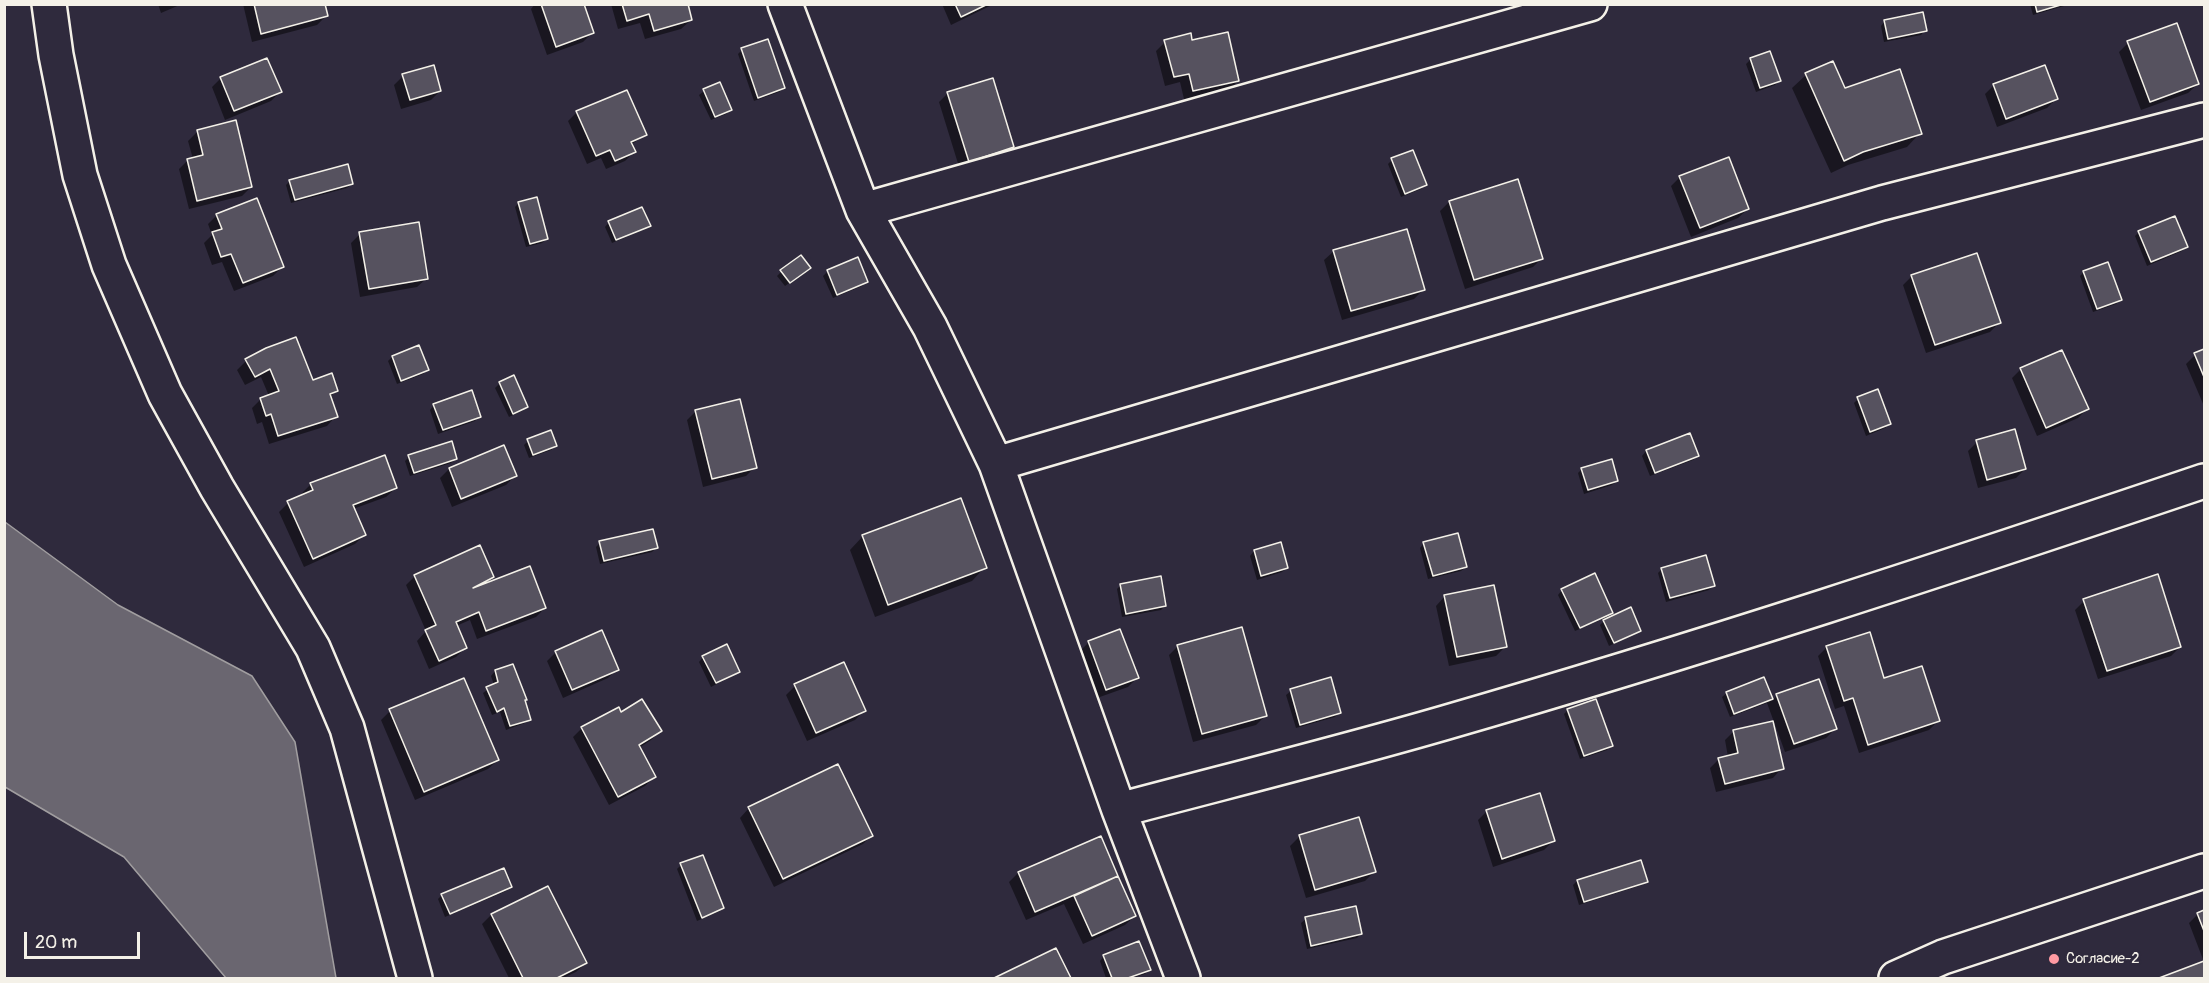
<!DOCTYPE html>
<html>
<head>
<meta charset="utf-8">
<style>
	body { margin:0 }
	#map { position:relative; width:2209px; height:983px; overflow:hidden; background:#2f2a3d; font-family:Pangolin,sans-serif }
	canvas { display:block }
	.frame { position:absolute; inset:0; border:6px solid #f4f1e8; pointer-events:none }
	.scale { position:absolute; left:24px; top:932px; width:116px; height:27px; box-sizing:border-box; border:3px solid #f4f1e8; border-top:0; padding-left:8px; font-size:18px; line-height:21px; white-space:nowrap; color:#f4f1e8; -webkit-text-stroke:4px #2f2a3d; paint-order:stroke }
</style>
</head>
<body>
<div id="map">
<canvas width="2209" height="983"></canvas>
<div class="frame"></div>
<div class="scale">20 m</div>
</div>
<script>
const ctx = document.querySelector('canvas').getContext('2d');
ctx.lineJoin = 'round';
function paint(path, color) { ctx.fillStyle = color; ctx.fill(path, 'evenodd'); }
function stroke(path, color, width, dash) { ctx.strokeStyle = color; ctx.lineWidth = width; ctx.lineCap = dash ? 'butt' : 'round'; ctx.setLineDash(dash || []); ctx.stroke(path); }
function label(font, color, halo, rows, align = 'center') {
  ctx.font = font + ' Pangolin,sans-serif'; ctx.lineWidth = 5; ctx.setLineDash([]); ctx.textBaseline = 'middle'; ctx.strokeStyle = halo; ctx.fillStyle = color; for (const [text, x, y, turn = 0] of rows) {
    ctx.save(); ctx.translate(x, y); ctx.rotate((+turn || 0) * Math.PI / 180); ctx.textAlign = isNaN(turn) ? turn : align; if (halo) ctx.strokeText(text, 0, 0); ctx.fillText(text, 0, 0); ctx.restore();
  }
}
const water = new Path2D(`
	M5,522L118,605L252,676L295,742L336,978H226L124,857L5,787Z`);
const shadow = new Path2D(`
	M158,4H182L161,13Z
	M243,4H324L327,15L317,25L252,42Z
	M535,4H582L592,33L583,42L547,55L531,9Z
	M611,4H686L691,20L681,29L645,39L640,23L618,29Z
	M942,4H994L951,25Z
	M2030,4H2071L2033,15Z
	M1885,21L1925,30L1921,35L1884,42L1881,26Z
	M1165,42L1238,81L1229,90L1184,99L1180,82L1165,86L1156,51Z
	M2128,43L2198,84L2188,93L2141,110L2119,52Z
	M742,50L784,88L779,92L754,101L738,54Z
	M1751,59L1779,81L1775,85L1756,92L1746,64Z
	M1832,63L1844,89L1920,133L1907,147L1848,165L1831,173L1792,88L1806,75Z
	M403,76L440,91L431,100L401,109L394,85Z
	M221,78L280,92L271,101L225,120L212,87Z
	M719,84L731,110L726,114L711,120L699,95L704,91Z
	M1994,85L2056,99L2047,108L1997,127L1985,94Z
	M948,93L1013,147L1003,156L960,170L939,102Z
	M577,112L645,134L631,145L634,152L625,161L606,169L601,158L587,164L568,121Z
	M235,122L251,187L242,196L189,209L179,169L188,160L193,159L188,141L197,132Z
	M1392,160L1425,185L1421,189L1401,197L1388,164Z
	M1680,177L1748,209L1738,218L1691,237L1671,186Z
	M290,181L352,184L347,188L291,203L286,185Z
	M1449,202L1542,258L1533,267L1465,289L1440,211Z
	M519,203L547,238L542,243L526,247L515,207Z
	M217,215L282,267L273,276L234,291L222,262L212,265L204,243L212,235L208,224Z
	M609,222L649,225L645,229L612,243L605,227Z
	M2139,232L2186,247L2182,251L2147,266L2135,236Z
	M360,234L427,278L417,287L360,297L351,243Z
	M1334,251L1423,290L1414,299L1342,320L1324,260Z
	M828,271L866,282L862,286L833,298L823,276Z
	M781,272H805L785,286L777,276Z
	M2084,272L2120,300L2116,304L2093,312L2080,276Z
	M1912,276L1999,323L1990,332L1926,353L1903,285Z
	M2204,351V406L2186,364L2195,355Z
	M392,357L427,370L423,374L397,384L388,361Z
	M246,361L336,391L330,397L336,416L327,426L269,444L262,422L257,424L252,408L261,399L269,396L261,377L245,385L237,370Z
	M2021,369L2087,409L2078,418L2037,436L2012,378Z
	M500,383L527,406L522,411L509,417L495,388Z
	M1858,399L1889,424L1885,428L1866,436L1854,403Z
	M434,405L479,416L475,421L438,434L430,410Z
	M696,411L755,467L746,476L703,487L687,420Z
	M1689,435L1698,456L1693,460L1650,476L1642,456L1646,451Z
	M528,441L556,445L551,450L529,458L524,445Z
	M1977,442L2025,469L2016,478L1978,488L1968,451Z
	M503,447L515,476L506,485L452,507L440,478L449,469Z
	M409,457L456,459L451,463L410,476L405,461Z
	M1582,469L1617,481L1612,485L1584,494L1578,473Z
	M311,484L396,488L386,497L353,509L364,535L355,544L304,567L279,512L288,503L303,496L302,493Z
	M863,536L985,567L972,581L875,617L850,550Z
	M600,543L656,548L652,552L600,564L596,547Z
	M1424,543L1466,567L1461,571L1428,579L1420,548Z
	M1280,544L1287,568L1282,572L1257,580L1250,556L1254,551Z
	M1662,569L1713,585L1709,590L1666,602L1658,573Z
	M415,576L493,577L484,585L545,608L536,617L477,639L470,620L456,626L465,648L456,657L429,669L417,641L426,631L406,585Z
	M1121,585L1165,606L1161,610L1122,617L1117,589Z
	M1562,590L1612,612L1607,617L1575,631L1558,595Z
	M1445,596L1505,647L1496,656L1449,666L1436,606Z
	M2084,601L2180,647L2171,656L2098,679L2075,610Z
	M1604,621L1639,630L1635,634L1609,646L1600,625Z
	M1119,631L1137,678L1128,687L1097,698L1079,652L1088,643Z
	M1178,646L1265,716L1256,725L1193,742L1169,655Z
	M1827,647L1938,721L1929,730L1859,753L1844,706L1835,709L1818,656Z
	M556,652L617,669L608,678L563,698L547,661Z
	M703,657L739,671L734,675L711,687L699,662Z
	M843,664L864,711L855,720L807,741L786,695L795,686Z
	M512,666L529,719L525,723L506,730L500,712L492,715L483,693L494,685L491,676L495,671Z
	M1763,679L1772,701L1777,695L1835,729L1826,738L1785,752L1767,703L1730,717L1722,697L1727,693Z
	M1291,691L1339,713L1335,717L1296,728L1286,695Z
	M1568,710L1611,745L1607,750L1580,759L1564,714Z
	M390,711L498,760L488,769L415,800L381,720Z
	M621,714L660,731L651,740L639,748L654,777L645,786L609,805L573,737L582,728Z
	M1734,731L1782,768L1773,778L1716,792L1710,768L1719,759L1728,757L1725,740Z
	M749,808L872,835L863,844L774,887L740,818Z
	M1487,811L1553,841L1544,850L1493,867L1478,820Z
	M1358,819L1374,872L1365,881L1306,898L1290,846L1299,837Z
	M1100,838L1135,916L1125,925L1083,944L1064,904L1026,920L1009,882L1018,873Z
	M681,865L723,908L718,912L697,921L677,869Z
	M1577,881H1647L1642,885L1579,905L1573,885Z
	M511,887L506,891L445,917L438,899L442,895Z
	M548,888L586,963L576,972L563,978H509L482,924L491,915Z
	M2204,911V962L2189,923L2198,914Z
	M1306,919L1361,934L1357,938L1307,949L1301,923Z
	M1055,950L1069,978H998Z
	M1104,956L1149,970L1145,974L1132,978H1106L1100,961Z
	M2204,962V978H2163Z`);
const building = new Path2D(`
	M254,4H325L328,16L261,34Z
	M541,4H584L594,33L556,47Z
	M622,4H688L692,20L654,31L649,14L627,21Z
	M955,4H988L961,17Z
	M2035,4H2064L2037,12Z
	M1923,12L1927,31L1888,39L1884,20Z
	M2177,23L2199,84L2150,102L2127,41Z
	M1228,32L1239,81L1193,91L1189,74L1174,77L1164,40L1191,33L1192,40Z
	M768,39L785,88L758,98L741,48Z
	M1770,51L1781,81L1760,88L1750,58Z
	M267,58L282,92L234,111L220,77Z
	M1833,61L1845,88L1900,69L1922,134L1863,152L1844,161L1805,73Z
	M434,65L441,91L410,100L402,74Z
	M2045,65L2058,99L2006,119L1993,84Z
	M993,78L1014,147L969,162L947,92Z
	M720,82L732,110L715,117L703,89Z
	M627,90L647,135L631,142L636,152L615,161L610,150L596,156L576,111Z
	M236,120L252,187L197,201L187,159L203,155L197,130Z
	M1413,150L1427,185L1405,194L1391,158Z
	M1729,157L1749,209L1700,228L1679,176Z
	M348,164L353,184L295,200L289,180Z
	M1518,179L1543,259L1474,280L1449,201Z
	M537,197L548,239L530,244L518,202Z
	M257,198L284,267L243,283L231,254L221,257L212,232L222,229L216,214Z
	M642,207L651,226L616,240L608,221Z
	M2175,216L2188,247L2151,262L2138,231Z
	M419,222L428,279L369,289L359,232Z
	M1407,229L1425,290L1351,311L1333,250Z
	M1977,253L2001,323L1935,345L1911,275Z
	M801,255L811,268L790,283L780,270Z
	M858,257L868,282L837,295L827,270Z
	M2108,262L2122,300L2097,309L2083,271Z
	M296,337L313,380L332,373L338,391L330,394L338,417L278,436L271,414L266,416L260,398L279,391L270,369L255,377L245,359L266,348Z
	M419,345L429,370L401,381L392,356Z
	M2204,349V377L2194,353Z
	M2062,350L2089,409L2046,428L2020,368Z
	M514,375L528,407L513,414L499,382Z
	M1878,389L1891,424L1870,432L1857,397Z
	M472,390L481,417L443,430L433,404Z
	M740,399L757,468L712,479L695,410Z
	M2015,429L2026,469L1987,480L1976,440Z
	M551,430L557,446L533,455L527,439Z
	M1690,433L1699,456L1655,473L1646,450Z
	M452,441L457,459L414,473L408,455Z
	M504,445L517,476L461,499L449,468Z
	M385,455L397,488L353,505L366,535L313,559L287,501L313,490L310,483Z
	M1612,459L1618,481L1588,490L1581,468Z
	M961,498L987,568L888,605L862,535Z
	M653,529L658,548L604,561L599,541Z
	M1458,533L1467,567L1433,576L1423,542Z
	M1281,542L1288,568L1261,576L1254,550Z
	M480,545L494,577L473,588L530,566L546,608L486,631L479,612L456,622L467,648L439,661L425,630L436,625L414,575Z
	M1706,555L1715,586L1670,598L1661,568Z
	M1595,573L1613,613L1580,628L1561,589Z
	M2158,574L2181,647L2107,671L2083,599Z
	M1161,576L1166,606L1126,614L1120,584Z
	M1494,585L1507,647L1457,657L1444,595Z
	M1631,607L1641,631L1614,643L1603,620Z
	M1242,627L1267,716L1202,734L1177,645Z
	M1120,629L1139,678L1106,690L1088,641Z
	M602,630L619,670L572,690L555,651Z
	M1870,632L1884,678L1922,666L1940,721L1868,745L1853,698L1844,701L1826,646Z
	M727,644L740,672L716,683L702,656Z
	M844,662L866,711L816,733L794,684Z
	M513,664L527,700H525L531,720L510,726L504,708L497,712L486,687L498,682L495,670Z
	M1331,677L1341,713L1300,725L1290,689Z
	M1764,677L1773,699L1734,714L1726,692Z
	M464,678L499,760L424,792L389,709Z
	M1819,679L1837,729L1794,744L1776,694Z
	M642,699L662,731L639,745L656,777L618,797L581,727L619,707L621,712Z
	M1596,699L1613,746L1584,756L1567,709Z
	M1773,721L1784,769L1725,784L1718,758L1738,753L1733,730Z
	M838,764L873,836L783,879L748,807Z
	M1540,793L1555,841L1502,859L1486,810Z
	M1359,817L1376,872L1315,890L1299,835Z
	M1101,836L1118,876L1035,912L1018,872Z
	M703,855L724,908L702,918L680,863Z
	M1641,860L1648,882L1584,902L1577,880Z
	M504,868L512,887L450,914L441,894Z
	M1118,876L1136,916L1092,936L1074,896Z
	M548,886L587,963L557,978H523L491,914Z
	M1356,906L1362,934L1311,946L1305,917Z
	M2204,910V931L2197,913Z
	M1139,941L1151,970L1128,978H1112L1103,955Z
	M1056,948L1071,978H994Z
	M2204,961V978H2159Z`);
const minor = new Path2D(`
	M49,4L56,55L80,175L109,265L165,394L217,488L313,648L347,728L415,978
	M785,4L863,210L930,327L996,464L1119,810L1183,978
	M863,210L1590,4
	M996,464L1882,203L2204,120
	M1119,810C1228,781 1337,754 1444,723C1700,649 1952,566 2204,481
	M1896,978L1943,957L2204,871`);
const markers = [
	[2054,959,6,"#ff9aa2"]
];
const poiNames = [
	["Согласие-2",2066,959]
];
paint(water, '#6a6670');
stroke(water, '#a19ea0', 1.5);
paint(shadow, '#0007');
paint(building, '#56525f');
stroke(building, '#f4f1e8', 1.5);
stroke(minor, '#f4f1e8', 38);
stroke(minor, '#2f2a3d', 33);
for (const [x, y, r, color] of markers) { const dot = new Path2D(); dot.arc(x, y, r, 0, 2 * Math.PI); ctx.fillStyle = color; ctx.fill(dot); stroke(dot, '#2f2a3d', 2); }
label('15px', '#f4f1e8', '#2f2a3d', poiNames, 'left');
</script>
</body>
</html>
